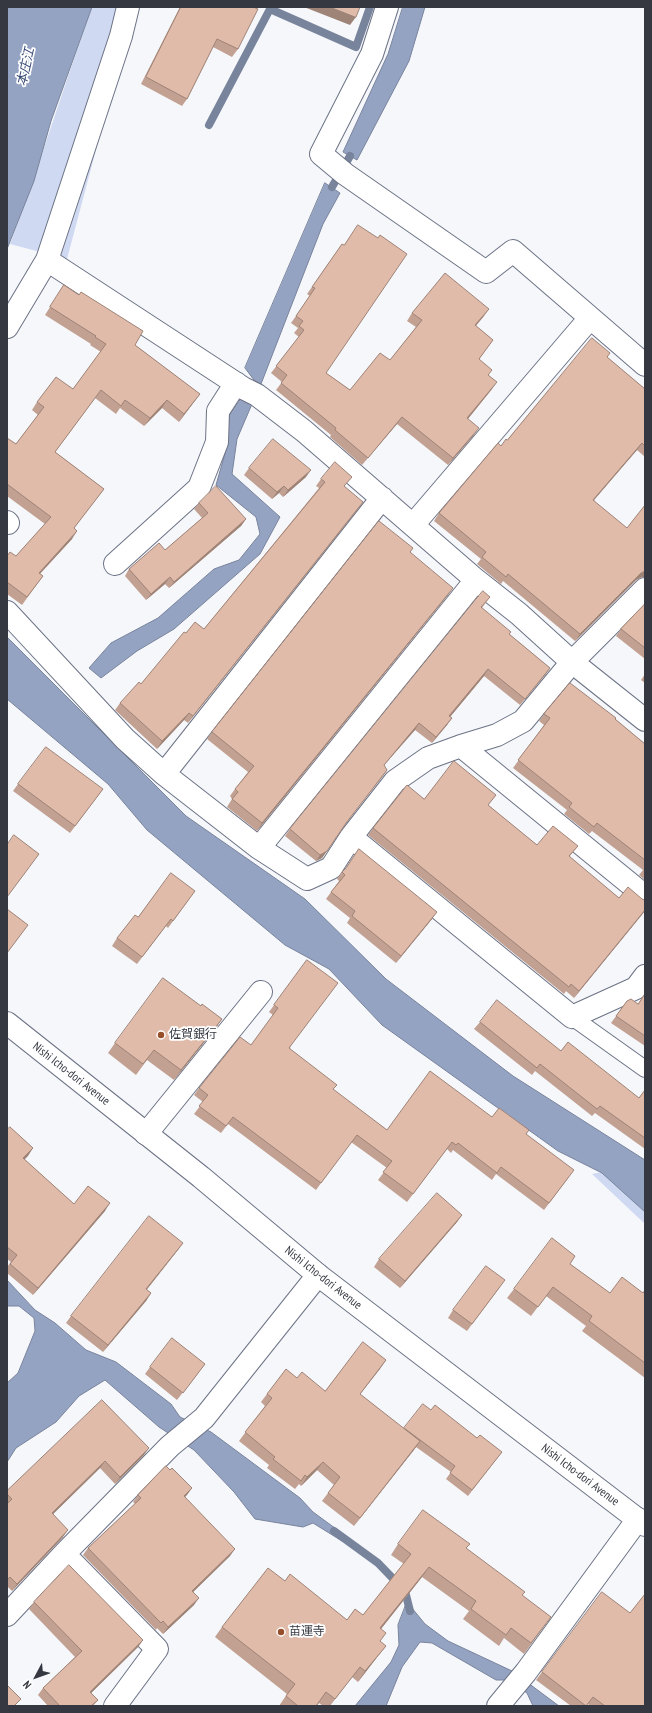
<!DOCTYPE html>
<html>
<head>
<meta charset="utf-8">
<style>
	body { margin:0 }
	#map { position:relative; width:652px; height:1713px; overflow:hidden; background:#f5f7fb; font-family:"PT Sans Narrow",sans-serif }
	canvas { display:block }
	.frame { position:absolute; inset:0; border:8px solid #353840; pointer-events:none }
	.north { position:absolute; left:16px; top:1657px; width:40px; height:40px; -webkit-text-stroke:3px #fff; paint-order:stroke; rotate:229deg; font-size:11px; font-weight:700; line-height:16px; text-align:center; color:#353840 }
	.north::after { content:''; display:block; margin:auto; width:14px; height:18px; background:#353840; clip-path:polygon(50% 0,100% 100%,50% 72%,0 100%) }
</style>
</head>
<body>
<div id="map">
<canvas width="652" height="1713"></canvas>
<div class="frame"></div>
<div class="north">N</div>
</div>
<script>
const ctx = document.querySelector('canvas').getContext('2d');
ctx.lineJoin = 'round';
function paint(path, color) { ctx.fillStyle = color; ctx.fill(path, 'evenodd'); }
function stroke(path, color, width, dash) { ctx.strokeStyle = color; ctx.lineWidth = width; ctx.lineCap = dash ? 'butt' : 'round'; ctx.setLineDash(dash || []); ctx.stroke(path); }
function label(font, color, halo, rows, align = 'center') {
  ctx.font = font + ' "PT Sans Narrow","Noto Sans JP",sans-serif'; ctx.lineWidth = 3.5; ctx.setLineDash([]); ctx.textBaseline = 'middle'; ctx.strokeStyle = halo; ctx.fillStyle = color; for (const [text, x, y, turn = 0] of rows) {
    ctx.save(); ctx.translate(x, y); ctx.rotate((+turn || 0) * Math.PI / 180); ctx.textAlign = isNaN(turn) ? turn : align; if (halo) ctx.strokeText(text, 0, 0); ctx.fillText(text, 0, 0); ctx.restore();
  }
}
const green = new Path2D(`
	M92,7H134L67,259L10,244C39,166 64,86 92,7Z
	M602,1172L645,1212V1224L592,1174Z`);
const water = new Path2D(`
	M7,7H92L51,121L34,181L7,249Z
	M403,7H425L409,61L357,160L343,152L388,54Z
	M325,183L340,193L323,224L261,384L254,380L245,368Z
	M241,399L252,404L237,439L232,474L280,517L260,554L174,629L137,651L101,678L89,668L111,643L158,618L214,569L239,560L260,534L256,517L216,485L226,450L229,416Z
	M7,637L186,816L305,899L386,979L513,1076L645,1160V1212L602,1173L558,1151L382,1025L329,969L285,945L147,830L108,784L7,699Z
	M7,1280L35,1310L55,1323L86,1350L116,1362L171,1404L180,1417L211,1432L300,1498L313,1512L343,1534L342,1541L313,1523L303,1527L255,1519L234,1492L194,1450L159,1427L105,1380L79,1396L56,1422L16,1448L7,1462V1383L18,1373L35,1331L34,1318L19,1306H7Z
	M407,1602L425,1624L448,1641L512,1671L559,1706H533L527,1693L509,1680H496L432,1643L420,1642L402,1667L386,1706H355L391,1662L399,1645L398,1625Z`);
const stream = new Path2D(`
	M209,125L270,9L356,47L370,7
	M332,187L350,156
	M334,1531L378,1563L405,1591L410,1611`);
const lane = new Path2D(`
	M572,1017L645,1069`);
const street = new Path2D(`
	M387,7L372,54L321,154L345,174L486,272L513,251L645,365
	M47,260L243,388L257,395L304,431L476,580L519,614L572,662L645,720
	M7,327L47,260L121,36L128,7
	M7,522L8,523
	M413,525L590,318
	M115,564L199,488L217,442L218,411L236,383
	M7,612L125,739L164,774L259,848L307,879L331,868L351,837L395,781L428,758L461,746L497,735L523,721L572,662L645,589
	M461,746L645,896
	M164,774L382,498
	M351,837L572,1017L636,988L645,976
	M259,848L476,580
	M146,1134L261,992
	M64,1554L157,1649L115,1706
	M7,1615L64,1554L170,1446L204,1418L318,1275
	M498,1706L526,1672L638,1519`);
const highway = new Path2D(`
	M7,1023L201,1177L318,1275L645,1525`);
const wall = new Path2D(`
	M180,7H253L238,49L232,57L213,47L187,99L182,106L141,84Z
	M342,244L326,373L350,390L390,360L416,327L407,321L412,313L484,316L476,326L493,340L479,359L489,375L492,389L468,419L474,435L448,465L397,424L362,465L330,437L331,435L276,390L282,382L271,373L299,337L294,333L298,328L291,323L310,296L307,294Z
	M64,285L135,345L200,394L179,422L162,408L144,426L120,408L116,414L95,398L55,452L104,489L74,528L72,539L40,574L43,576L22,605L7,594V556H16L45,524L7,496V438L16,444L38,415L32,410L37,402L73,389L101,352L90,345L91,344L45,315Z
	M610,353L607,357L645,389V457L637,450L594,500L645,577H642L636,580L575,641L503,581L501,584L477,564L481,559L434,521L439,513L501,446Z
	M249,468L306,477L283,497L279,493L272,499L244,475Z
	M321,479L345,487L358,509L188,723L184,720L157,749L115,710L120,703L141,684L186,633L204,629L319,488L316,486Z
	M199,503L246,519L241,526L169,588L165,584L146,600L125,576L129,569L165,550L202,518L194,509Z
	M413,548L410,552L448,595L257,831L227,807L232,799L230,796L235,789L248,772L207,739L212,732Z
	M490,597L482,608L509,634L550,668L545,675L520,705L484,676L450,717L452,718L447,725L432,743L415,730L384,765L387,770L343,827L322,858L316,861L285,836L290,829Z
	M645,604V659L616,636L621,629Z
	M645,674V683L641,680Z
	M544,714L615,719L645,744V880L639,875L643,870L592,831L589,834L564,814L567,810L513,768L544,725L539,721Z
	M18,784L103,789L70,833L13,791Z
	M496,795L488,805L537,845L578,846L569,857L619,898L642,899L645,900V911L574,998L566,991L564,994L368,835L373,828L424,799Z
	M359,849L432,919L396,963L347,923L350,918L326,899L339,881L337,879L342,872L345,869Z
	M190,898L168,928L166,926L137,964L112,946L117,938L138,917Z
	M307,960L290,1049L333,1090L387,1130L492,1117L526,1134L569,1177L544,1210L496,1174L492,1180L453,1150L451,1153L447,1149L407,1202L378,1180L387,1168L351,1142L316,1190L228,1124L221,1133L194,1114L203,1102L194,1095L199,1088L251,1045L273,1015L269,1012Z
	M645,994V1046L611,1023L627,1001L638,1004Z
	M201,1006L222,1019L215,1029L174,1080L147,1060L136,1075L108,1053L115,1043Z
	M480,1022L561,1051L639,1098L645,1090V1149L595,1113L592,1116L535,1071L532,1075L474,1029Z
	M7,1130L33,1148L24,1159L74,1204L105,1211L33,1295L7,1273V1267L11,1262L7,1259Z
	M462,1215L457,1222L400,1288L374,1267L379,1259Z
	M183,1243L146,1290L151,1293L146,1301L103,1352L66,1323L71,1316Z
	M570,1264L610,1293H643L645,1290V1378L582,1331L586,1326L546,1296L531,1316L507,1298L514,1289Z
	M500,1287L467,1331L448,1318L453,1310Z
	M386,1360L360,1394L404,1429L431,1410L477,1438L502,1452L468,1496L446,1479L451,1472L416,1447L354,1526L322,1501L334,1485L317,1470L301,1486L299,1484L295,1489L267,1468L269,1465L239,1441L265,1406L261,1402L267,1394L297,1378L325,1391Z
	M205,1364L177,1400L145,1374L150,1367Z
	M102,1400L144,1455L115,1484L100,1468L53,1514L63,1537L12,1591L7,1586V1491Z
	M170,1470L192,1488L185,1497L230,1556L193,1592L194,1605L163,1634L157,1628L156,1630L83,1555L88,1548L135,1504L133,1502L138,1495Z
	M398,1544L466,1548L522,1596L551,1617L524,1654L504,1638L499,1646L463,1619L469,1611L422,1577L381,1629L380,1641L386,1646L378,1656L358,1682L352,1677L330,1706H323L319,1703L317,1706H279L287,1694L215,1637L222,1627L285,1581L347,1620L363,1615L404,1564L391,1555Z
	M34,1602L143,1640L138,1647L91,1693L98,1700L93,1706H48L38,1695L43,1688L75,1657L29,1609Z
	M630,1613L645,1706H590L588,1704L586,1706H571L536,1680L542,1672Z`);
const shadedWall = new Path2D(`
	M304,7H330L356,17L350,25Z
	M489,309L484,316L470,332L475,325Z
	M497,382L492,389L462,426L467,418Z
	M200,394L179,422L184,414Z
	M167,400L162,408L144,426L150,418Z
	M402,417L397,424L362,465L368,458Z
	M479,428L474,435L448,465L453,458Z
	M642,443L637,450L588,507L593,500Z
	M311,470L306,477L283,497L288,490Z
	M284,486L279,493L272,499L277,492Z
	M363,502L358,509L188,723L193,716Z
	M246,519L241,526L169,588L174,582Z
	M77,531L72,539L33,581L39,573Z
	M645,571V577H642L636,580L575,641L580,634L641,573Z
	M170,577L165,584L146,600L151,594Z
	M453,588L448,595L257,831L262,823Z
	M550,668L545,675L520,705L525,699Z
	M488,669L484,676L445,723L449,716Z
	M189,713L184,720L157,749L162,741Z
	M452,718L447,725L432,743L436,737Z
	M419,723L415,730L379,771Z
	M387,770L383,776L341,829L346,823Z
	M327,851L322,858L316,861L320,855Z
	M645,910V911L574,998L579,991Z
	M437,912L432,919L396,963L401,956Z
	M222,1019L215,1029L174,1080L181,1070Z
	M33,1148L28,1156L18,1166L23,1158Z
	M110,1203L105,1211L33,1295L38,1288Z
	M462,1215L457,1222L400,1288L405,1281Z
	M183,1243L178,1250L141,1297L146,1289Z
	M151,1293L146,1301L103,1352L108,1345Z
	M386,1360L380,1369L354,1402L360,1394Z
	M420,1441L414,1450L354,1526L360,1518Z
	M149,1448L144,1455L115,1484L120,1477Z
	M105,1461L100,1468L47,1520L52,1513Z
	M323,1462L317,1470L301,1486L307,1477Z
	M192,1488L187,1495L179,1503L184,1496Z
	M68,1530L63,1537L12,1591L17,1584Z
	M235,1549L230,1556L187,1598L192,1591Z
	M429,1567L422,1577L373,1639L380,1628Z
	M199,1598L194,1605L163,1634L168,1627Z
	M143,1640L138,1647L85,1699L90,1692Z
	M386,1646L378,1656L358,1682L365,1671Z`);
const building = new Path2D(`
	M181,7H253L258,9L238,49L217,39L187,99L146,77Z
	M330,7H360L356,17Z
	M358,225L378,238L380,235L407,254L326,373L350,390L380,353L390,360L422,320L412,313L445,273L489,309L475,325L493,340L479,359L492,370L488,375L497,382L467,418L479,428L453,458L402,417L368,458L335,430L336,428L281,383L287,375L276,366L304,330L299,326L303,321L296,316L315,288L312,287L342,244L344,245Z
	M64,285L79,295L81,292L143,331L135,345L200,394L184,414L167,400L150,418L125,400L121,406L101,390L55,452L104,489L74,528L77,531L39,573L43,576L27,597L7,582V556L10,552L16,556L51,517L7,484V438L16,444L44,407L37,402L56,377L73,389L106,344L95,337L96,336L50,307Z
	M592,338L610,353L607,357L645,389V446L642,443L593,500L627,528L645,505V571L641,573L580,634L508,574L506,577L482,557L486,552L439,513L498,443L501,446L506,439L507,440Z
	M273,439L311,470L288,490L284,486L277,492L249,468Z
	M335,462L352,477L344,486L363,502L193,716L189,713L162,741L120,703L139,682L141,684L184,632L186,633L195,622L204,629L325,482L321,479Z
	M216,486L246,519L174,582L170,577L151,594L129,569L159,543L165,550L208,513L199,503Z
	M379,521L413,548L410,552L453,588L262,823L232,799L238,792L235,789L254,766L212,732Z
	M483,591L490,597L481,607L511,632L509,634L550,668L525,699L488,669L449,716L452,718L436,737L419,723L384,765L387,770L346,823L327,851L320,855L290,829Z
	M645,604V648L621,629Z
	M570,683L616,718L615,719L645,744V860L597,823L594,827L569,807L572,803L518,760L550,718L544,714Z
	M46,747L103,789L75,826L18,784Z
	M454,761L496,795L488,805L537,845L553,826L578,846L569,856L619,898L628,887L642,899L645,900V910L579,991L571,984L569,987L373,828L407,785L424,799Z
	M14,835L39,854L7,897V845Z
	M359,849L437,912L401,956L352,916L355,911L331,892L345,875L342,872L346,868Z
	M171,873L195,891L173,921L171,919L142,957L117,938L135,915L138,917Z
	M7,909L28,925L7,953Z
	M307,960L338,983L289,1048L337,1085L333,1089L387,1130L430,1071L492,1117L499,1108L529,1130L526,1134L574,1170L549,1203L501,1167L497,1173L458,1143L456,1145L452,1142L413,1194L383,1172L392,1161L357,1135L321,1183L233,1117L226,1126L199,1106L208,1095L199,1088L240,1037L251,1045L278,1008L274,1005Z
	M163,978L201,1006L202,1004L222,1019L181,1070L154,1050L143,1064L115,1043Z
	M645,994V1036L616,1016L627,1001L631,999L638,1004Z
	M497,1000L561,1051L568,1042L639,1098L645,1090V1138L600,1106L597,1109L540,1064L537,1068L480,1022Z
	M10,1127L33,1148L23,1158L74,1204L88,1186L110,1203L38,1288L10,1264L17,1255L7,1247V1130Z
	M437,1193L462,1215L405,1281L379,1259Z
	M149,1216L183,1243L146,1289L151,1293L108,1345L71,1316Z
	M552,1238L575,1256L570,1264L610,1293L622,1277L643,1293L645,1290V1363L589,1321L592,1316L553,1287L538,1307L514,1289Z
	M486,1266L505,1280L472,1324L453,1310Z
	M172,1338L205,1364L183,1393L150,1367Z
	M363,1342L386,1360L360,1394L420,1441L360,1518L328,1493L340,1477L323,1462L307,1477L305,1475L301,1481L273,1459L275,1457L245,1432L272,1398L267,1394L286,1369L297,1378L302,1372L325,1391Z
	M102,1400L149,1448L120,1477L105,1461L52,1513L68,1530L17,1584L10,1577L7,1580V1504L12,1499L7,1494V1491Z
	M423,1404L431,1410L435,1405L477,1438L480,1435L502,1452L472,1490L450,1473L455,1466L404,1428Z
	M166,1466L170,1470L172,1468L192,1488L184,1496L235,1549L192,1591L199,1598L168,1627L163,1621L161,1623L88,1548L141,1498L138,1495Z
	M423,1510L470,1544L466,1548L525,1592L522,1595L551,1617L531,1643L511,1628L506,1635L471,1609L476,1601L429,1567L380,1628L386,1633L380,1641L386,1646L365,1671L360,1667L335,1699L326,1692L316,1706H298L286,1696L295,1684L222,1627L268,1568L285,1581L290,1574L347,1620L355,1609L363,1615L411,1554L398,1544Z
	M69,1565L143,1640L90,1692L98,1700L91,1706H60L43,1688L82,1651L34,1602Z
	M602,1592L630,1613L645,1594V1706H605L593,1697L586,1706L542,1672Z
	M7,1685L21,1699L14,1706H7Z`);
const markers = [
	[161,1035,4,"#974f2a"],
	[281,1632,4,"#974f2a"]
];
const poiNames = [
	["佐賀銀行",169,1035],
	["苗運寺",289,1632]
];
const streetNames = [
	["Nishi Icho-dori Avenue",71,1074,38],
	["Nishi Icho-dori Avenue",323,1278,38],
	["Nishi Icho-dori Avenue",580,1475,37]
];
const waterNames = [
	["本庄江",26,67,-77]
];
paint(green, '#cfd9f1');
paint(water, '#95a3c3');
stroke(water, '#78839c', 1);
stroke(stream, '#78839c', 8);
stroke(lane, '#6c7385', 18);
stroke(street, '#6c7385', 24);
stroke(highway, '#6c7385', 24);
stroke(lane, '#fff', 16);
stroke(street, '#fff', 22);
stroke(highway, '#fff', 22);
paint(wall, '#c2a192');
paint(shadedWall, '#9e8377');
paint(building, '#e1bbaa');
stroke(building, '#9e8377', 1);
for (const [x, y, r, color] of markers) { const dot = new Path2D(); dot.arc(x, y, r, 0, 2 * Math.PI); ctx.fillStyle = color; ctx.fill(dot); stroke(dot, '#fff', 1.5); }
label('12px', '#353840', '#fff', poiNames, 'left');
label('12px', '#353840', '#fff', streetNames);
label('italic 13px', '#374976', '#fff', waterNames);
</script>
</body>
</html>
